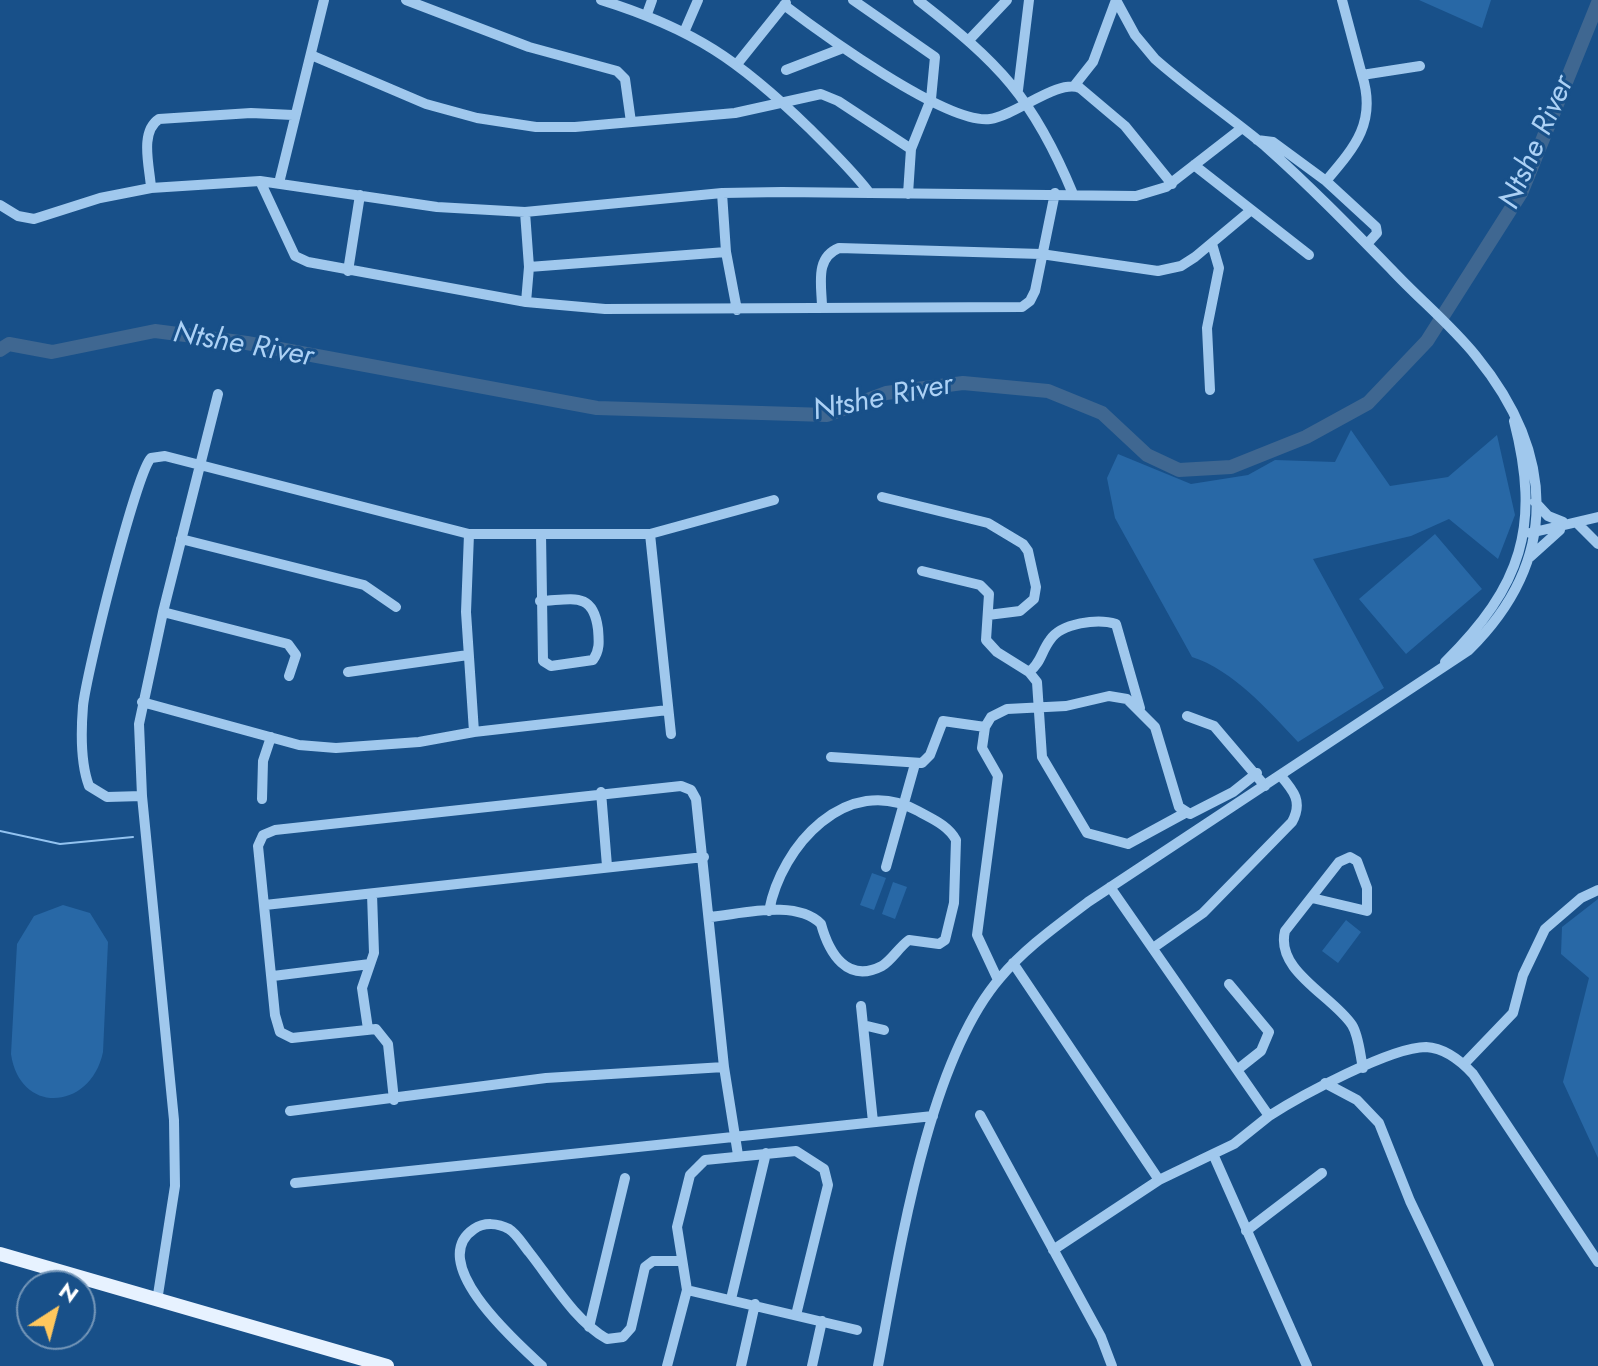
<!DOCTYPE html>
<html>
<head>
<meta charset="utf-8">
<style>
	body { margin:0 }
	#map { position:relative; width:1598px; height:1366px; overflow:hidden; background:#185089; font-family:Jost,sans-serif }
	canvas { display:block }
	.north { position:absolute; left:16px; top:1270px; width:80px; height:80px; box-sizing:border-box; background:#185089; border:2px solid #7496b8; border-radius:50%; rotate:36deg; font-size:22px; font-weight:700; line-height:32px; text-align:center; color:#fff }
	.north::after { content:''; display:block; margin:auto; width:28px; height:36px; background:#ffc75d; clip-path:polygon(50% 0,100% 100%,50% 72%,0 100%) }
</style>
</head>
<body>
<div id="map">
<canvas width="1598" height="1366"></canvas>
<div class="north">N</div>
</div>
<script>
const ctx = document.querySelector('canvas').getContext('2d');
ctx.lineJoin = 'round';
function paint(path, color) { ctx.fillStyle = color; ctx.fill(path, 'evenodd'); }
function stroke(path, color, width, dash) { ctx.strokeStyle = color; ctx.lineWidth = width; ctx.lineCap = dash ? 'butt' : 'round'; ctx.setLineDash(dash || []); ctx.stroke(path); }
function label(font, color, halo, rows, align = 'center') {
  ctx.font = font + ' Jost,sans-serif'; ctx.lineWidth = 6; ctx.setLineDash([]); ctx.textBaseline = 'middle'; ctx.strokeStyle = halo; ctx.fillStyle = color; for (const [text, x, y, turn = 0] of rows) {
    ctx.save(); ctx.translate(x, y); ctx.rotate((+turn || 0) * Math.PI / 180); ctx.textAlign = isNaN(turn) ? turn : align; if (halo) ctx.strokeText(text, 0, 0); ctx.fillText(text, 0, 0); ctx.restore();
  }
}
const green = new Path2D(`
	M1419,0H1491L1482,28Z
	M1351,430L1390,486L1448,477L1497,435L1515,515L1498,559L1449,519L1411,536L1313,559L1384,688L1298,742C1269,711 1233,670 1192,657L1115,518L1107,478L1118,454L1191,484L1248,475L1275,460L1335,462Z
	M1435,534L1482,589L1406,654L1359,599Z
	M872,873L886,878L874,910L860,905Z
	M893,882L907,887L895,919L882,914Z
	M1598,899V1158L1563,1082L1589,978L1561,954L1562,927Z
	M63,905L90,913L108,942L103,1052C91,1110 20,1116 11,1054L17,944L34,916Z
	M1346,920L1361,932L1338,963L1322,951Z`);
const stream = new Path2D(`
	M0,831L60,844L133,837`);
const river = new Path2D(`
	M0,350L9,344L52,352L155,331L247,343L597,408L827,415L886,393L963,383L1048,391L1102,413L1147,455L1179,470L1231,467L1306,437L1368,403L1427,341L1521,193L1598,3`);
const minor = new Path2D(`
	M406,0L529,47L617,71L625,79L631,122
	M601,0C694,29 740,61 809,128C829,148 850,168 868,191
	M853,0L935,57L931,99L911,149L908,194
	M918,0C999,63 1033,97 1073,194
	M1342,0L1362,75L1420,66
	M784,5C821,33 947,125 990,119C1017,115 1057,79 1080,88L1125,126L1172,184
	M647,14L652,0
	M685,30L698,0
	M969,40L1007,0
	M311,55L426,104L477,118L536,127H575L735,113L821,94L838,101L911,149
	M737,64L786,3
	M786,70L843,48
	M1362,75C1377,122 1355,147 1326,181L1376,227L1377,233L1368,243
	M1074,86L1093,62L1116,0
	M1018,90L1029,0
	M1257,140L1273,142L1326,181
	M1194,165L1309,255
	M260,181L295,256L308,262L526,302L605,309L1022,307L1030,301L1035,291L1055,193
	M279,183L324,0
	M151,188C150,168 139,132 159,119L251,113L293,115
	M722,193L726,252L737,310
	M0,205L18,216L34,219L100,198L151,188L260,181L437,207L525,212L722,193L782,192L1136,196L1166,187L1242,128
	M525,212L529,267L526,302
	M529,267L726,252
	M348,271L360,195
	M822,308C822,286 814,258 839,248L1041,254L1158,271L1181,266L1195,257L1250,211
	M1210,390L1207,328L1219,268L1212,244
	M882,497L988,523L1023,544L1028,551L1036,587L1034,599L1020,611L988,615
	M1535,502L1548,516L1563,522
	M1577,523L1598,544
	M1530,533L1598,517
	M469,534L466,612L474,732
	M650,534L671,734
	M181,539L364,585L396,607
	M1530,557L1560,530
	M922,571L980,585L989,594L986,640L997,652L1029,672L1037,682L1042,757L1087,833L1128,844L1185,813
	M540,601C571,600 593,590 598,629C599,641 600,650 593,660L551,666L543,661L541,534
	M163,612L288,644L296,655L289,676
	M1445,662C1522,586 1541,526 1514,421
	M348,672L468,655
	M1029,672C1041,663 1041,652 1050,640C1061,623 1098,618 1116,624L1140,708
	M142,702L299,745L336,748L419,742L474,732L668,710
	M1187,716L1214,726L1265,786
	M831,757L922,763L930,755L943,721L985,727
	M601,792L607,866
	M142,796L107,797L89,786C80,762 81,731 83,706C86,675 136,473 151,458L165,456L469,534H650L774,500
	M262,799L263,761L271,737
	M886,867L915,764
	M1110,887L1269,1116L1234,1144L1213,1154L1307,1366
	M1312,898L1367,911V888L1357,861L1350,857L1339,862L1285,931C1275,971 1333,996 1352,1025C1359,1036 1360,1055 1363,1068
	M265,905L704,857
	M710,917C742,914 796,899 821,924C829,953 847,984 882,966C892,960 899,947 909,940L939,944L945,940L954,903L956,840C948,825 932,819 918,811C847,772 781,846 769,911
	M1153,948L1203,913L1292,822C1303,802 1294,791 1280,775
	M1013,963L1159,1180
	M273,976L370,964
	M998,980L977,935L998,776L982,748L985,727L991,717L1007,709L1066,706L1109,696L1127,699L1155,727L1179,807L1190,814L1233,792L1257,773
	M1229,984L1269,1032L1261,1051L1237,1070
	M861,1006L873,1122
	M863,1025L884,1030
	M368,1029L362,988L374,953L372,894
	M1464,1064L1513,1013L1523,975L1545,929L1581,898L1598,890
	M1325,1083L1357,1100L1379,1123L1410,1201L1489,1366
	M394,1100L388,1044L376,1029L292,1038L280,1032L275,1015L258,846L263,835L275,830L681,786L691,790L696,799L724,1067L738,1155
	M290,1111L546,1078L724,1067
	M980,1115L1101,1337L1112,1366
	M1269,1116C1300,1096 1391,1047 1426,1047C1444,1048 1461,1061 1473,1074L1598,1262
	M295,1183L933,1116
	M1246,1231L1322,1173
	M1053,1250L1159,1180L1213,1154
	M687,1290L857,1330
	M731,1299L766,1153
	M157,1301L175,1186L174,1120L142,796L139,724L163,612L218,394
	M589,1327L625,1178
	M542,1366C516,1342 425,1262 474,1229C484,1222 498,1223 509,1229C517,1234 523,1245 529,1252C552,1281 575,1321 607,1339L623,1337L631,1328L645,1267L653,1261H682
	M667,1366L687,1290L677,1227L690,1175L705,1160L796,1151L824,1169L828,1185L796,1315
	M741,1366L755,1304
	M812,1366L822,1321
	M878,1366C899,1255 927,1063 1000,978C1025,948 1058,925 1088,902L1469,650C1561,559 1555,453 1476,356C1451,325 1419,299 1391,269C1350,227 1309,185 1265,146C1229,116 1190,90 1155,59L1135,35L1116,0`);
const major = new Path2D(`
	M0,1254L387,1366`);
const waterNames = [
	["Ntshe River",1538,143,-66],
	["Ntshe River",243,346,10],
	["Ntshe River",883,399,-11]
];
paint(green, '#2868a6');
stroke(stream, '#93c3f0', 2);
stroke(river, '#3f6791', 14);
stroke(minor, '#a0c8ed', 10);
stroke(major, '#e7f2ff', 14);
label('italic 30px', '#acd1f5', '#185089', waterNames);
</script>
</body>
</html>
